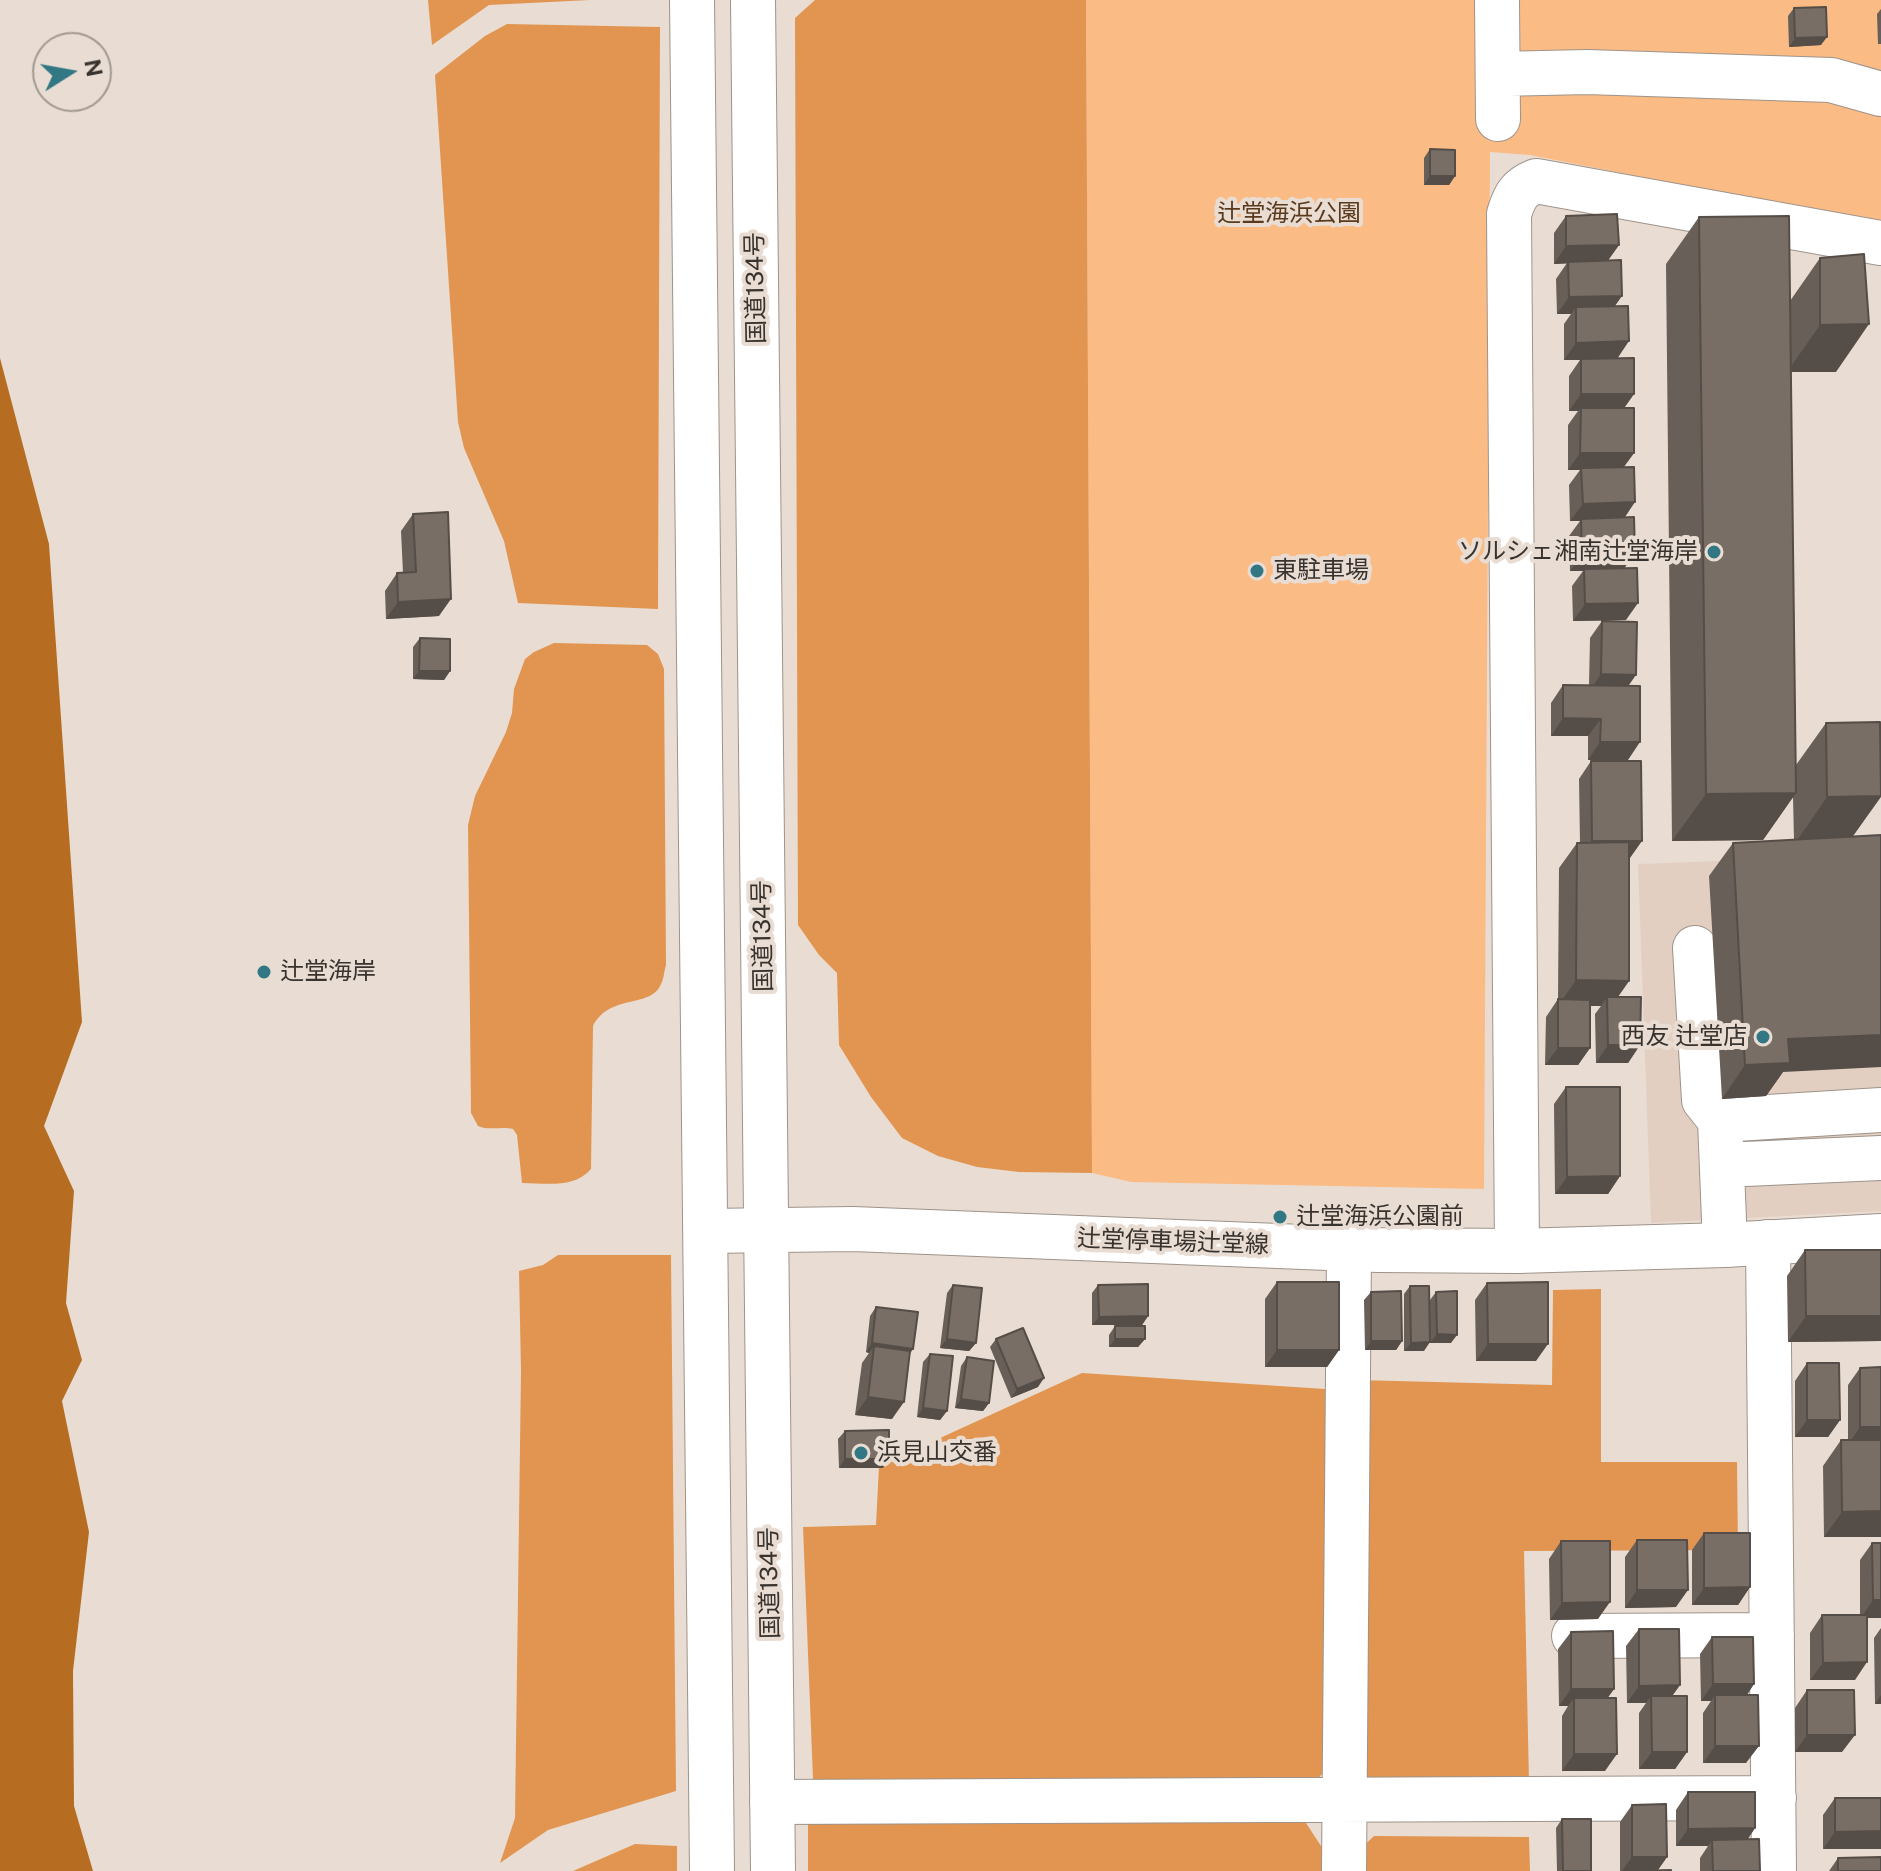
<!DOCTYPE html>
<html>
<head>
<meta charset="utf-8">
<style>
	body { margin:0 }
	#map { position:relative; width:1881px; height:1871px; overflow:hidden; background:#e9ddd3; font-family:"Public Sans",sans-serif }
	canvas { display:block }
	.north { position:absolute; left:32px; top:32px; width:80px; height:80px; box-sizing:border-box; background:#e9ddd3; border:2px solid #a29991; border-radius:50%; rotate:79deg; font-size:22px; font-weight:700; line-height:32px; text-align:center; color:#38332f }
	.north::after { content:''; display:block; margin:auto; width:28px; height:36px; background:#317784; clip-path:polygon(50% 0,100% 100%,50% 72%,0 100%) }
</style>
</head>
<body>
<div id="map">
<canvas width="1881" height="1871"></canvas>
<div class="north">N</div>
</div>
<script>
const ctx = document.querySelector('canvas').getContext('2d');
ctx.lineJoin = 'round';
function paint(path, color) { ctx.fillStyle = color; ctx.fill(path, 'evenodd'); }
function stroke(path, color, width, dash) { ctx.strokeStyle = color; ctx.lineWidth = width; ctx.lineCap = dash ? 'butt' : 'round'; ctx.setLineDash(dash || []); ctx.stroke(path); }
function label(font, color, halo, rows, align = 'center') {
  ctx.font = font + ' "Public Sans","Noto Sans JP",sans-serif'; ctx.lineWidth = 8; ctx.setLineDash([]); ctx.textBaseline = 'middle'; ctx.strokeStyle = halo; ctx.fillStyle = color; for (const [text, x, y, turn = 0] of rows) {
    ctx.save(); ctx.translate(x, y); ctx.rotate((+turn || 0) * Math.PI / 180); ctx.textAlign = isNaN(turn) ? turn : align; if (halo) ctx.strokeText(text, 0, 0); ctx.fillText(text, 0, 0); ctx.restore();
  }
}
const built = new Path2D(`
	M1881,855V1211L1651,1223L1638,864Z`);
const green = new Path2D(`
	M1086,0H1881V224L1530,155L1490,152L1484,1189L1131,1182L1092,1173Z`);
const forest = new Path2D(`
	M428,0H590L489,5L432,45Z
	M815,0H1086L1092,1173L1019,1172L977,1167L938,1156L902,1138L871,1097L839,1045L837,973L819,955L798,925L795,18Z
	M507,24L660,27L658,609L518,603L504,541L464,448L458,422L435,75L485,36Z
	M554,643L647,645L658,654L664,669L666,965C664,971 664,979 661,984C651,1009 610,993 593,1026L591,1169C574,1189 546,1183 522,1183L517,1135L513,1129C501,1126 490,1131 478,1126L471,1113L468,825L475,796L506,732L512,713L514,689L525,659L534,652Z
	M558,1255H671L676,1791L548,1830L500,1863L515,1818L521,1371L519,1271L543,1265Z
	M1601,1289V1462H1737L1738,1550L1524,1551L1529,1782L1371,1783L1355,1766L1357,1380L1552,1385L1553,1290Z
	M1082,1373L1325,1389L1327,1768L1316,1781L813,1779L803,1527L876,1525L879,1466Z
	M808,1822L1306,1823L1323,1849V1871H808Z
	M1374,1836L1529,1837L1530,1871H1355V1854Z
	M635,1844L677,1846V1871H573Z`);
const water = new Path2D(`
	M0,358L49,544L82,1022L44,1126L74,1191L66,1303L82,1360L62,1401L89,1532L73,1671L74,1806L93,1871H0Z`);
const minor = new Path2D(`
	M1497,0L1498,119
	M1498,74L1587,72L1831,80L1881,94
	M1695,948L1704,1100L1720,1120L1725,1245
	M1720,1120L1881,1110
	M1723,1165L1881,1158
	M1768,1242L1774,1871
	M1517,1251L1509,214C1515,195 1519,188 1536,181L1881,243
	M1574,1636L1772,1635
	M772,1802L1774,1798
	M1344,1871L1349,1249`);
const major = new Path2D(`
	M706,1231L853,1229L1378,1250L1517,1251L1725,1245L1881,1236`);
const highway = new Path2D(`
	M692,0L712,1871
	M753,0L773,1871`);
const wall = new Path2D(`
	M1794,8L1821,45L1789,47L1788,16Z
	M1881,9V44H1878L1877,14Z
	M1430,149L1455,176L1449,185H1424V158Z
	M1566,216L1619,245L1607,261L1615,306L1617,358L1634,394L1624,408L1634,453L1624,467L1626,620L1573,621L1572,586L1583,571H1570L1569,536L1580,521H1570L1569,485L1580,470H1568V425L1578,411H1569V376L1580,360H1564V324L1571,314H1557L1556,279L1567,263L1554,264V233Z
	M1699,217L1790,301L1820,258L1836,372H1791L1796,765L1826,723L1881,797L1853,836L1783,1072L1766,1096L1722,1099L1709,876L1733,843L1794,840L1793,797L1763,840L1672,841L1666,264Z
	M413,514L439,616L386,619L385,591L397,573H403L401,531Z
	M1602,621L1629,686L1628,760H1588V736H1551V703L1563,685H1589L1590,638Z
	M420,638L450,671L444,680L413,679V647Z
	M1591,761L1630,858H1629V981L1618,997L1640,1045L1628,1063H1596L1595,1014L1601,1006H1590V1048L1578,1065H1545L1546,1017L1558,999L1559,868L1577,843H1580L1579,779Z
	M1566,1087L1620,1176L1608,1194H1555L1554,1104Z
	M1805,1250H1881V1341L1788,1342L1787,1276Z
	M1277,1282L1339,1350L1327,1367H1265V1299Z
	M1487,1283L1536,1361H1476L1475,1300Z
	M953,1285L976,1343L969,1351L940,1348L947,1293Z
	M1098,1285L1148,1316L1142,1325H1092V1293Z
	M1410,1286L1424,1351H1404V1294Z
	M1371,1292L1402,1341L1396,1350H1365L1364,1300Z
	M1436,1292L1451,1343H1430V1300Z
	M876,1307L910,1353L892,1419L855,1415L862,1363L869,1353L866,1352L870,1316Z
	M1115,1326L1145,1339L1138,1347H1109V1335Z
	M996,1339L1038,1387L1011,1398L990,1347Z
	M930,1354L947,1411L940,1420L917,1417L923,1362Z
	M967,1357L989,1403L983,1411L955,1408L961,1366Z
	M1807,1363L1840,1420L1828,1437H1795V1381Z
	M1881,1367V1537H1824L1823,1466L1841,1440H1848V1385L1860,1368Z
	M845,1431L883,1468H839L838,1439Z
	M1704,1533L1750,1587L1738,1605H1692V1550Z
	M1637,1540L1676,1607L1625,1608V1557Z
	M1561,1541L1598,1619L1550,1620L1549,1559Z
	M1872,1543H1881V1618H1867L1855,1680H1810V1633L1822,1615H1860V1560Z
	M1881,1628V1704H1875L1874,1638Z
	M1639,1629L1680,1685L1672,1696L1687,1752L1675,1769H1639V1713L1646,1703H1627L1626,1646Z
	M1571,1632L1614,1689L1607,1698L1605,1771H1562V1716L1568,1706H1559L1558,1649Z
	M1712,1637L1754,1684L1747,1695L1746,1763H1703V1713L1711,1701H1701L1700,1654Z
	M1807,1690L1842,1752H1795V1708Z
	M1688,1792L1755,1828L1748,1839L1760,1871H1700V1858L1708,1846H1676V1810Z
	M1835,1798H1881L1823,1849V1815Z
	M1632,1805L1667,1857L1658,1870L1671,1871H1620V1822Z
	M1562,1819L1591,1871H1557L1556,1828Z
	M1838,1858L1881,1871H1829Z`);
const shadedWall = new Path2D(`
	M1827,37L1821,45L1789,47L1795,38Z
	M1430,176H1455L1449,185H1424Z
	M1619,245L1607,262L1554,264L1566,246Z
	M1622,296L1610,313L1576,307L1571,314H1557L1569,297Z
	M1869,324L1836,372H1787L1820,325Z
	M1629,341L1617,359L1564,360L1576,343Z
	M1581,394H1634L1622,411L1581,408L1578,411H1569Z
	M1580,453H1634L1621,470L1581,468L1580,470H1568Z
	M1635,502L1623,520L1581,519L1580,521H1570L1583,504Z
	M1635,553L1623,570L1584,569L1583,571H1570L1582,554Z
	M451,599L439,616L386,619L398,602Z
	M1638,603L1626,620L1573,621L1585,604Z
	M419,671H450L444,680L413,679Z
	M1601,674L1636,675L1624,692H1589Z
	M1563,718L1601,719L1588,736H1551Z
	M1600,742H1640L1628,760H1588Z
	M1796,793L1763,840L1672,841L1706,794Z
	M1881,796L1848,843L1794,845L1827,797Z
	M1592,841H1642L1630,858H1580Z
	M1576,980L1629,981L1611,1006L1607,997L1601,1006H1558Z
	M1881,1035V1067L1783,1072L1766,1096L1722,1099L1745,1065L1788,1039Z
	M1608,1045H1640L1628,1063H1596Z
	M1558,1048H1590L1578,1065H1545Z
	M1620,1176L1608,1194H1555L1567,1177Z
	M1148,1316L1142,1325H1092L1099,1317Z
	M1806,1316H1881V1341L1788,1342Z
	M1437,1334L1457,1335L1451,1343H1430Z
	M947,1339L976,1343L969,1351L940,1348Z
	M1115,1339H1145L1138,1347H1109Z
	M1371,1341H1402L1396,1350H1365Z
	M1430,1342L1424,1351H1404L1411,1343Z
	M872,1343L913,1349L907,1358L874,1346L869,1353L866,1352Z
	M1488,1344H1548L1536,1361H1476Z
	M1277,1350H1339L1327,1367H1265Z
	M1044,1378L1038,1387L1011,1398L1017,1389Z
	M868,1397L904,1402L892,1419L855,1415Z
	M961,1399L989,1403L983,1411L955,1408Z
	M923,1408L947,1411L940,1420L917,1417Z
	M1807,1420H1840L1828,1437H1795Z
	M1860,1427H1881V1444L1848,1445Z
	M845,1459H889L883,1468H839Z
	M1881,1511V1537H1824L1842,1512Z
	M1750,1587L1738,1605H1692L1704,1588Z
	M1637,1590H1688L1676,1607L1625,1608Z
	M1873,1600H1881V1618H1861Z
	M1610,1602L1598,1619L1550,1620L1562,1603Z
	M1867,1662L1855,1680H1810L1823,1663Z
	M1713,1684H1754L1742,1701L1715,1695L1711,1701H1701Z
	M1680,1685L1667,1703L1651,1696L1646,1703H1627L1639,1686Z
	M1571,1689H1614L1602,1706L1574,1698L1568,1706H1559Z
	M1881,1695V1704H1875Z
	M1807,1735H1855L1842,1752H1795Z
	M1715,1746H1759L1746,1763H1703Z
	M1652,1752H1687L1675,1769H1639Z
	M1574,1754H1617L1605,1771H1562Z
	M1755,1828L1743,1845L1712,1840L1708,1846H1676L1688,1829Z
	M1881,1831V1849H1823L1835,1832Z
	M1632,1857H1667L1657,1871H1622Z`);
const building = new Path2D(`
	M1826,7L1827,37L1795,38L1794,8Z
	M1430,149L1455,150V176H1430Z
	M1617,214L1619,245L1566,246V216Z
	M1789,216L1796,793L1706,794L1699,217Z
	M1864,254L1869,324L1820,325V258Z
	M1621,260L1622,296L1569,297L1568,262Z
	M1628,306L1629,341L1576,343V307Z
	M1634,358V394H1581V359Z
	M1581,408H1634V453H1580Z
	M1634,467L1635,502L1583,504L1581,468Z
	M448,512L451,599L398,602L397,573L416,572L413,514Z
	M1634,517L1635,553L1582,554L1581,519Z
	M1637,568L1638,603L1585,604L1584,569Z
	M1602,621L1637,622L1636,675L1601,674Z
	M420,638L450,639V671H419Z
	M1563,685L1640,686V742H1600L1601,719L1563,718Z
	M1880,722L1881,796L1827,797L1826,723Z
	M1591,761H1641L1642,841H1592Z
	M1881,835V1035L1788,1039L1790,1063L1745,1065L1733,843Z
	M1629,842V981L1576,980L1577,843Z
	M1607,997H1641L1640,1045H1608Z
	M1558,999L1590,1000V1048H1558Z
	M1566,1087H1620V1176L1567,1177Z
	M1805,1250H1881V1316H1806Z
	M1277,1282H1339V1350H1277Z
	M1548,1282V1344H1488L1487,1283Z
	M1148,1284V1316L1099,1317L1098,1285Z
	M953,1285L982,1288L976,1343L947,1339Z
	M1410,1286H1429L1430,1342L1411,1343Z
	M1401,1291L1402,1341H1371V1292Z
	M1457,1291V1335L1437,1334L1436,1292Z
	M876,1307L918,1312L913,1349L872,1343Z
	M1115,1326H1145V1339H1115Z
	M1023,1328L1044,1378L1017,1389L996,1339Z
	M874,1346L910,1351L904,1402L868,1397Z
	M930,1354L953,1356L947,1411L923,1408Z
	M967,1357L994,1361L989,1403L961,1399Z
	M1807,1363H1839L1840,1420H1807Z
	M1881,1367V1427H1860V1368Z
	M889,1430V1459H845V1431Z
	M1841,1440H1881V1511L1842,1512Z
	M1704,1533H1750V1587L1704,1588Z
	M1637,1540H1687L1688,1590H1637Z
	M1561,1541H1610V1602L1562,1603Z
	M1872,1543H1881V1600H1873Z
	M1822,1615H1867V1662L1823,1663Z
	M1639,1629H1679L1680,1685L1639,1686Z
	M1613,1631L1614,1689H1571V1632Z
	M1712,1637H1753L1754,1684H1713Z
	M1807,1690H1854L1855,1735H1807Z
	M1715,1695H1758L1759,1746H1715Z
	M1651,1696H1687V1752H1652Z
	M1574,1698H1616L1617,1754H1574Z
	M1688,1792H1755V1828L1688,1829Z
	M1835,1798H1881V1831L1835,1832Z
	M1666,1804L1667,1857H1632V1805Z
	M1562,1819H1591V1871H1563Z
	M1759,1839L1760,1871H1713L1712,1840Z
	M1881,1857V1871H1838V1858Z
	M1671,1870V1871H1634Z`);
const markers = [
	[1714,552,8,"#317784"],
	[1257,571,8,"#317784"],
	[264,972,8,"#317784"],
	[1763,1037,8,"#317784"],
	[1280,1217,8,"#317784"],
	[861,1453,8,"#317784"]
];
const parkNames = [
	["辻堂海浜公園",1289,214]
];
const streetNames = [
	["国道134号",756,288,-91],
	["国道134号",763,936,-91],
	["辻堂停車場辻堂線",1173,1242,2],
	["国道134号",770,1583,-91]
];
const poiNames = [
	["ソルシェ湘南辻堂海岸",1698,552,"right"],
	["東駐車場",1273,571],
	["辻堂海岸",280,972],
	["西友 辻堂店",1747,1037,"right"],
	["辻堂海浜公園前",1296,1217],
	["浜見山交番",877,1453]
];
paint(built, '#e2cfc1');
paint(green, '#fbbb85');
paint(forest, '#e19550');
paint(water, '#b66d22');
stroke(minor, '#9e938a', 46);
stroke(major, '#9e938a', 46);
stroke(highway, '#9e938a', 46);
stroke(minor, '#fff', 44);
stroke(major, '#fff', 44);
stroke(highway, '#fff', 44);
paint(wall, '#685f58');
paint(shadedWall, '#554d47');
paint(building, '#796e66');
stroke(building, '#554d47', 2);
for (const [x, y, r, color] of markers) { const dot = new Path2D(); dot.arc(x, y, r, 0, 2 * Math.PI); ctx.fillStyle = color; ctx.fill(dot); stroke(dot, '#e9ddd3', 3); }
label('24px', '#5a3a1d', '#e9ddd3', parkNames);
label('24px', '#38332f', '#e9ddd3', streetNames);
label('24px', '#38332f', '#e9ddd3', poiNames, 'left');
</script>
</body>
</html>
